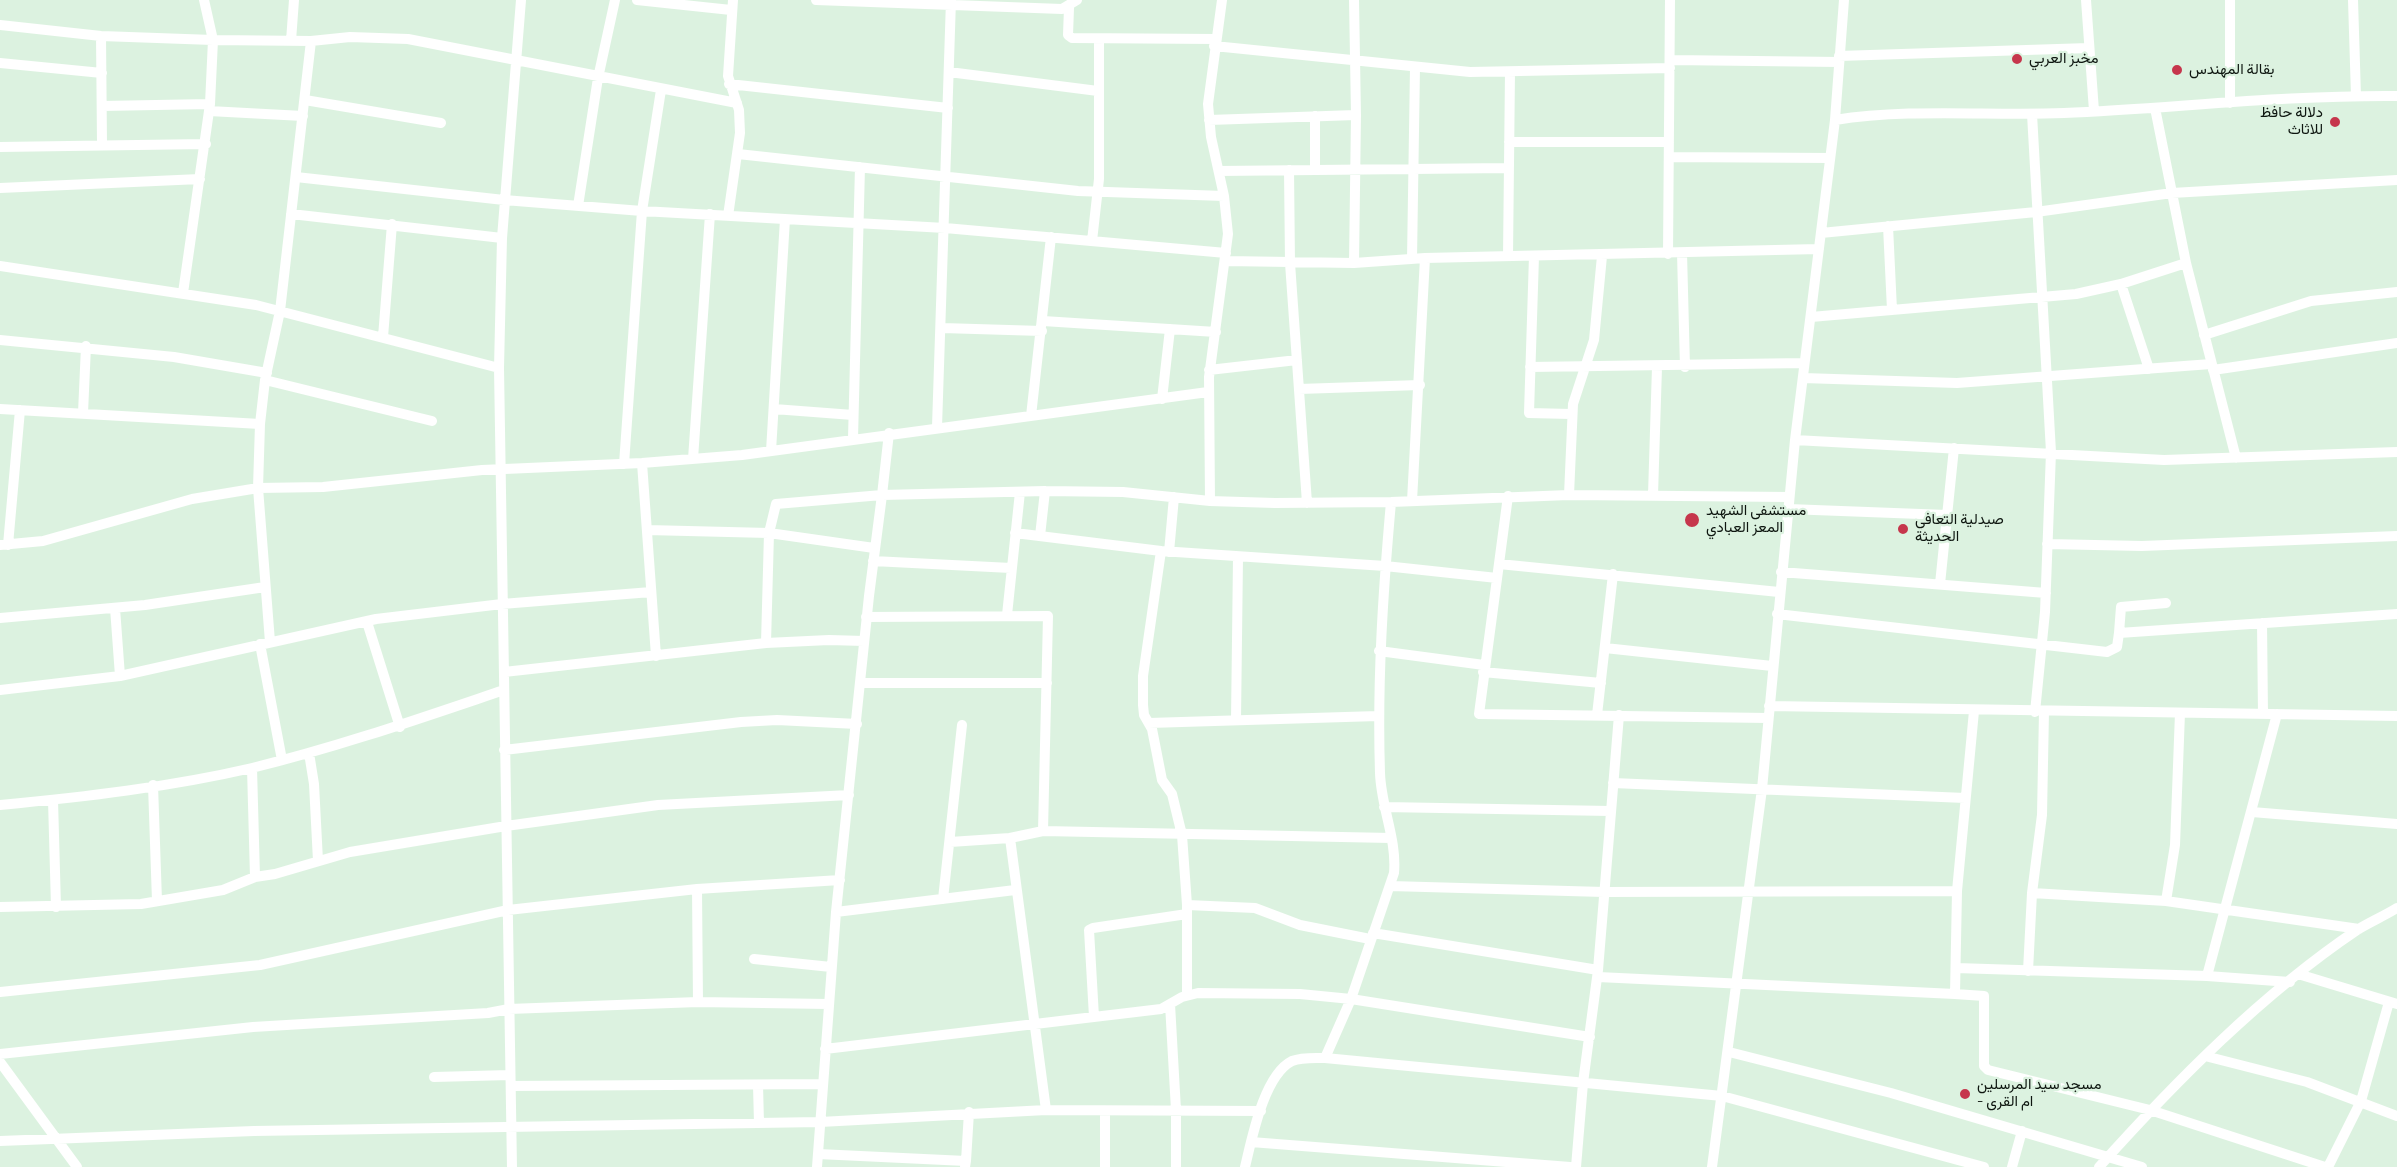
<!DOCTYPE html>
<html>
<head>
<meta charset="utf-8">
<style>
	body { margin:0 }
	canvas { display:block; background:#dcf2e0 }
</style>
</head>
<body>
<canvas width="2397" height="1167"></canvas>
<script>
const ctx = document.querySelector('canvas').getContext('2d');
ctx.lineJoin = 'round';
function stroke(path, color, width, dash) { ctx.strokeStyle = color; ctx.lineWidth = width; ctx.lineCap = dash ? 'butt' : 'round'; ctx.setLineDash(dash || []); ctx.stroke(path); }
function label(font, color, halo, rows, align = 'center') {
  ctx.font = font + ' Manrope,Vazirmatn,sans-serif'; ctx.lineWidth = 4.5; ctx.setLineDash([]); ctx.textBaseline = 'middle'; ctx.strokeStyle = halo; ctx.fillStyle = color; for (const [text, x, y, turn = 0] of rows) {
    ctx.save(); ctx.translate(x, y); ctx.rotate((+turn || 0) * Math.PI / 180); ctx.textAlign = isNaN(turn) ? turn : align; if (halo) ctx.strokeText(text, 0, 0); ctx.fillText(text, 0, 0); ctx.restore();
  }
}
const minor = new Path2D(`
	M637,0L731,10
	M816,0L1062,9L1077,0
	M2086,0L2094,111
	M2230,0V103
	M2353,0L2356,96
	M1069,8L1068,35L1072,38L1215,39
	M0,25L101,36L213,40L311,41L350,37L408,39L737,103
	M101,36L102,143
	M291,41L294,0
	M1214,46L1470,72L1670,68
	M1839,56L2089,48
	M1671,60L1839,62
	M0,63L102,73
	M949,72L1098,91
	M729,84L948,108
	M305,100L441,123
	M102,106L210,104
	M2155,108L2186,263L2236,458
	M209,111L303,116
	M2032,114L2051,452L2045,612L2035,712
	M1315,116V170
	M1209,120L1356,115
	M1835,120C1910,108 1988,116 2064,113C2175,108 2286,95 2397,96
	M1509,142H1669
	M0,147L206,144
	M738,154L1078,191L1224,196
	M1669,157L1830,158
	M1289,170L1290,263L1307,503
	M1219,171L1508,168
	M296,177L504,200L642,211L945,228L1226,253
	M0,188L200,179
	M578,206L598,78L615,0
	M291,214L502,238
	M728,216L740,133L739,110L728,76L733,0
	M1888,226L1892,310
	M1821,233L2036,212L2172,193L2397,180
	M1092,241L1099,179V39
	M1682,253L1685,367
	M1668,254L1670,0
	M1508,256L1510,72
	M1534,256L1529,413L1571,414
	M1412,259L1415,67
	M1226,261L1354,263L1425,258L1819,249
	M1354,263L1356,115L1354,0
	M0,266L256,305L499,368
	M2121,284L2149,369
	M183,293L210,104L213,40L204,0
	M1811,317L2076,294L2121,284L2186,263
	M1043,321L1216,332
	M942,328L1042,331
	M2204,335L2311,301L2397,292
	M383,337L392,224
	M0,340L174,357L267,373
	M1530,367L1804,363
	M1209,370L1297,360
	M2213,370L2397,343
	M1803,378L1957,383L2211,364
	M265,380L432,421
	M1299,389L1420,385
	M1162,399L1170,329
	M0,409L260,424
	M774,409L853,415
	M83,413L86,346
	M1031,416L1051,237
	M937,427L951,0
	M853,438L860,167
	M1795,440L2164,460L2397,452
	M771,451L785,219
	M693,459L710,214
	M642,463L656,656
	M624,464L642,211L661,90
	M1569,495L1573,404L1594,340L1602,256
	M1653,495L1657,367
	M1508,496L1479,714L1768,718
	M1210,501L1209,377L1228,234L1224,196L1211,137L1208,104L1222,0
	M1412,501L1425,258
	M1788,509L1947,515
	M647,530L769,533L874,548
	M1015,533L1161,551L1385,566L1497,578
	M1040,536L1045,491
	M2047,544L2142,546L2397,536
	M0,545L43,541L192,499L258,488L323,487L482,470L642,463L742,455L1208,392
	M8,545L20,410
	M1161,551L1143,676V705L1144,715L1152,729L1162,780L1172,794L1182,835L1187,905V995
	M1169,552L1174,497
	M873,561L1011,568
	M1499,564L1779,592
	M1781,572L2046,593
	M1940,584L1954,448
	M115,608L120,676
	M1777,614L2107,652L2117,647L2119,633L2397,614
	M1007,615L1020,492
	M866,617L1048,616L1043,831L1391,838
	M0,618L145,605L265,587
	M367,622L400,727
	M2262,623L2263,714
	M2119,633L2121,607L2166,603
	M270,642L258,488L260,424L265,380L280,311L311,41
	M766,643L769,533L776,504L882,495L889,433
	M260,644L282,760
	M1605,648L1772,666
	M1379,651L1484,665
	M504,672L766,643L829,640L864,641
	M1483,672L1601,683
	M861,683H1047
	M0,690L120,676L376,619L502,604L651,592
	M1769,706L2397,716
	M2044,711L2042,815L2032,893L2166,901L2359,929
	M1597,715L1613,574
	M1236,720L1238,558
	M1149,723L1378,716
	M504,750L741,722L777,720L857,724
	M309,753L314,784L318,861
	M252,768L255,877
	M1613,783L1965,798
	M153,785L157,901
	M53,800L56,907
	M0,805C84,797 170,787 252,768C338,747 421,718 504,690
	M1384,807L1610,811
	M2252,812L2397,824
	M1043,831L1010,838L1046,1110
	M950,842L1010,838
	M1390,886L1604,892L1957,891
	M697,889L698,1002
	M943,899L962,725
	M2166,901L2175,845L2180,713
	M1187,905L1255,908L1300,925L1370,939
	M0,907L141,904L223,890L255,877L275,874L350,852L506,826L658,805L849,795
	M836,912L1015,890
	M1373,933L1598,970
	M754,959L831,967
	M1956,968L2207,976L2290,982
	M2028,971L2032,893
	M2298,974L2397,1004
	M2207,976L2277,714
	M1598,977L1955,994L1957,891L1974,711
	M0,992L260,965L508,910L697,889L840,880
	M1955,994L1984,996V1066L1988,1070L2150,1110L2325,1167
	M1170,1004L1176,1110V1167
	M1094,1017L1089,930L1093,928L1187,914
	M825,1049L1161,1009L1182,997L1198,993L1300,994L1351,999L1590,1037
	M1729,1052L1891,1093L2142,1167
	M0,1054L253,1027L488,1013L509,1009L698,1002L828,1004
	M2205,1056L2307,1082L2397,1116
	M1325,1058L1722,1096L1984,1167
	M0,1062L77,1167
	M434,1077L510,1075
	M758,1085L759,1123
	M511,1086L823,1084
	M1105,1111V1167
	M0,1141L254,1131L820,1122L1046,1110L1261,1111
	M1251,1142L1570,1167
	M818,1154L966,1161L965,1167
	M966,1161L969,1112
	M512,1167L499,368L502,238L521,0
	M817,1167L836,912L869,596L882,495L1045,491L1123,492L1210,501L1275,503L1391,502L1569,495L1789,497
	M1245,1167C1252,1138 1264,1075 1292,1061C1302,1057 1314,1058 1325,1058L1351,999L1394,873C1397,839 1381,807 1380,773C1377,682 1383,592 1391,502
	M1576,1167L1583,1083L1598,970L1619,715
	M1712,1167L1762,789L1795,440L1835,120L1844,0
	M2012,1167L2022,1131
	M2099,1167C2175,1082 2262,994 2357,930C2370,922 2384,916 2397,908
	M2328,1167L2361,1101L2389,1002`);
const markers = [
	[2017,59,6,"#c6364c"],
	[2177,70,6,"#c6364c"],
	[2335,122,6,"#c6364c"],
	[1692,520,8,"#c6364c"],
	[1903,529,6,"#c6364c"],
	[1965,1094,6,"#c6364c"]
];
const poiNames = [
	["مخبز العربي",2029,59],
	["بقالة المهندس",2189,70],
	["دلالة حافظ",2323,113,"right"],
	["للاثاث",2323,130,"right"],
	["مستشفى الشهيد",1706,511],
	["المعز العبادي",1706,528],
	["صيدلية التعافي",1915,520],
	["الحديثة",1915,537],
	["مسجد سيد المرسلين",1977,1085],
	["- ام القرى",1977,1102]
];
stroke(minor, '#fff', 10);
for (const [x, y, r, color] of markers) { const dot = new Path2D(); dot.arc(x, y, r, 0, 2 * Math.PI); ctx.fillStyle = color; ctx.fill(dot); stroke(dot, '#dcf2e0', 2); }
label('15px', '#0e1610', '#dcf2e0', poiNames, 'left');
</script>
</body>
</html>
